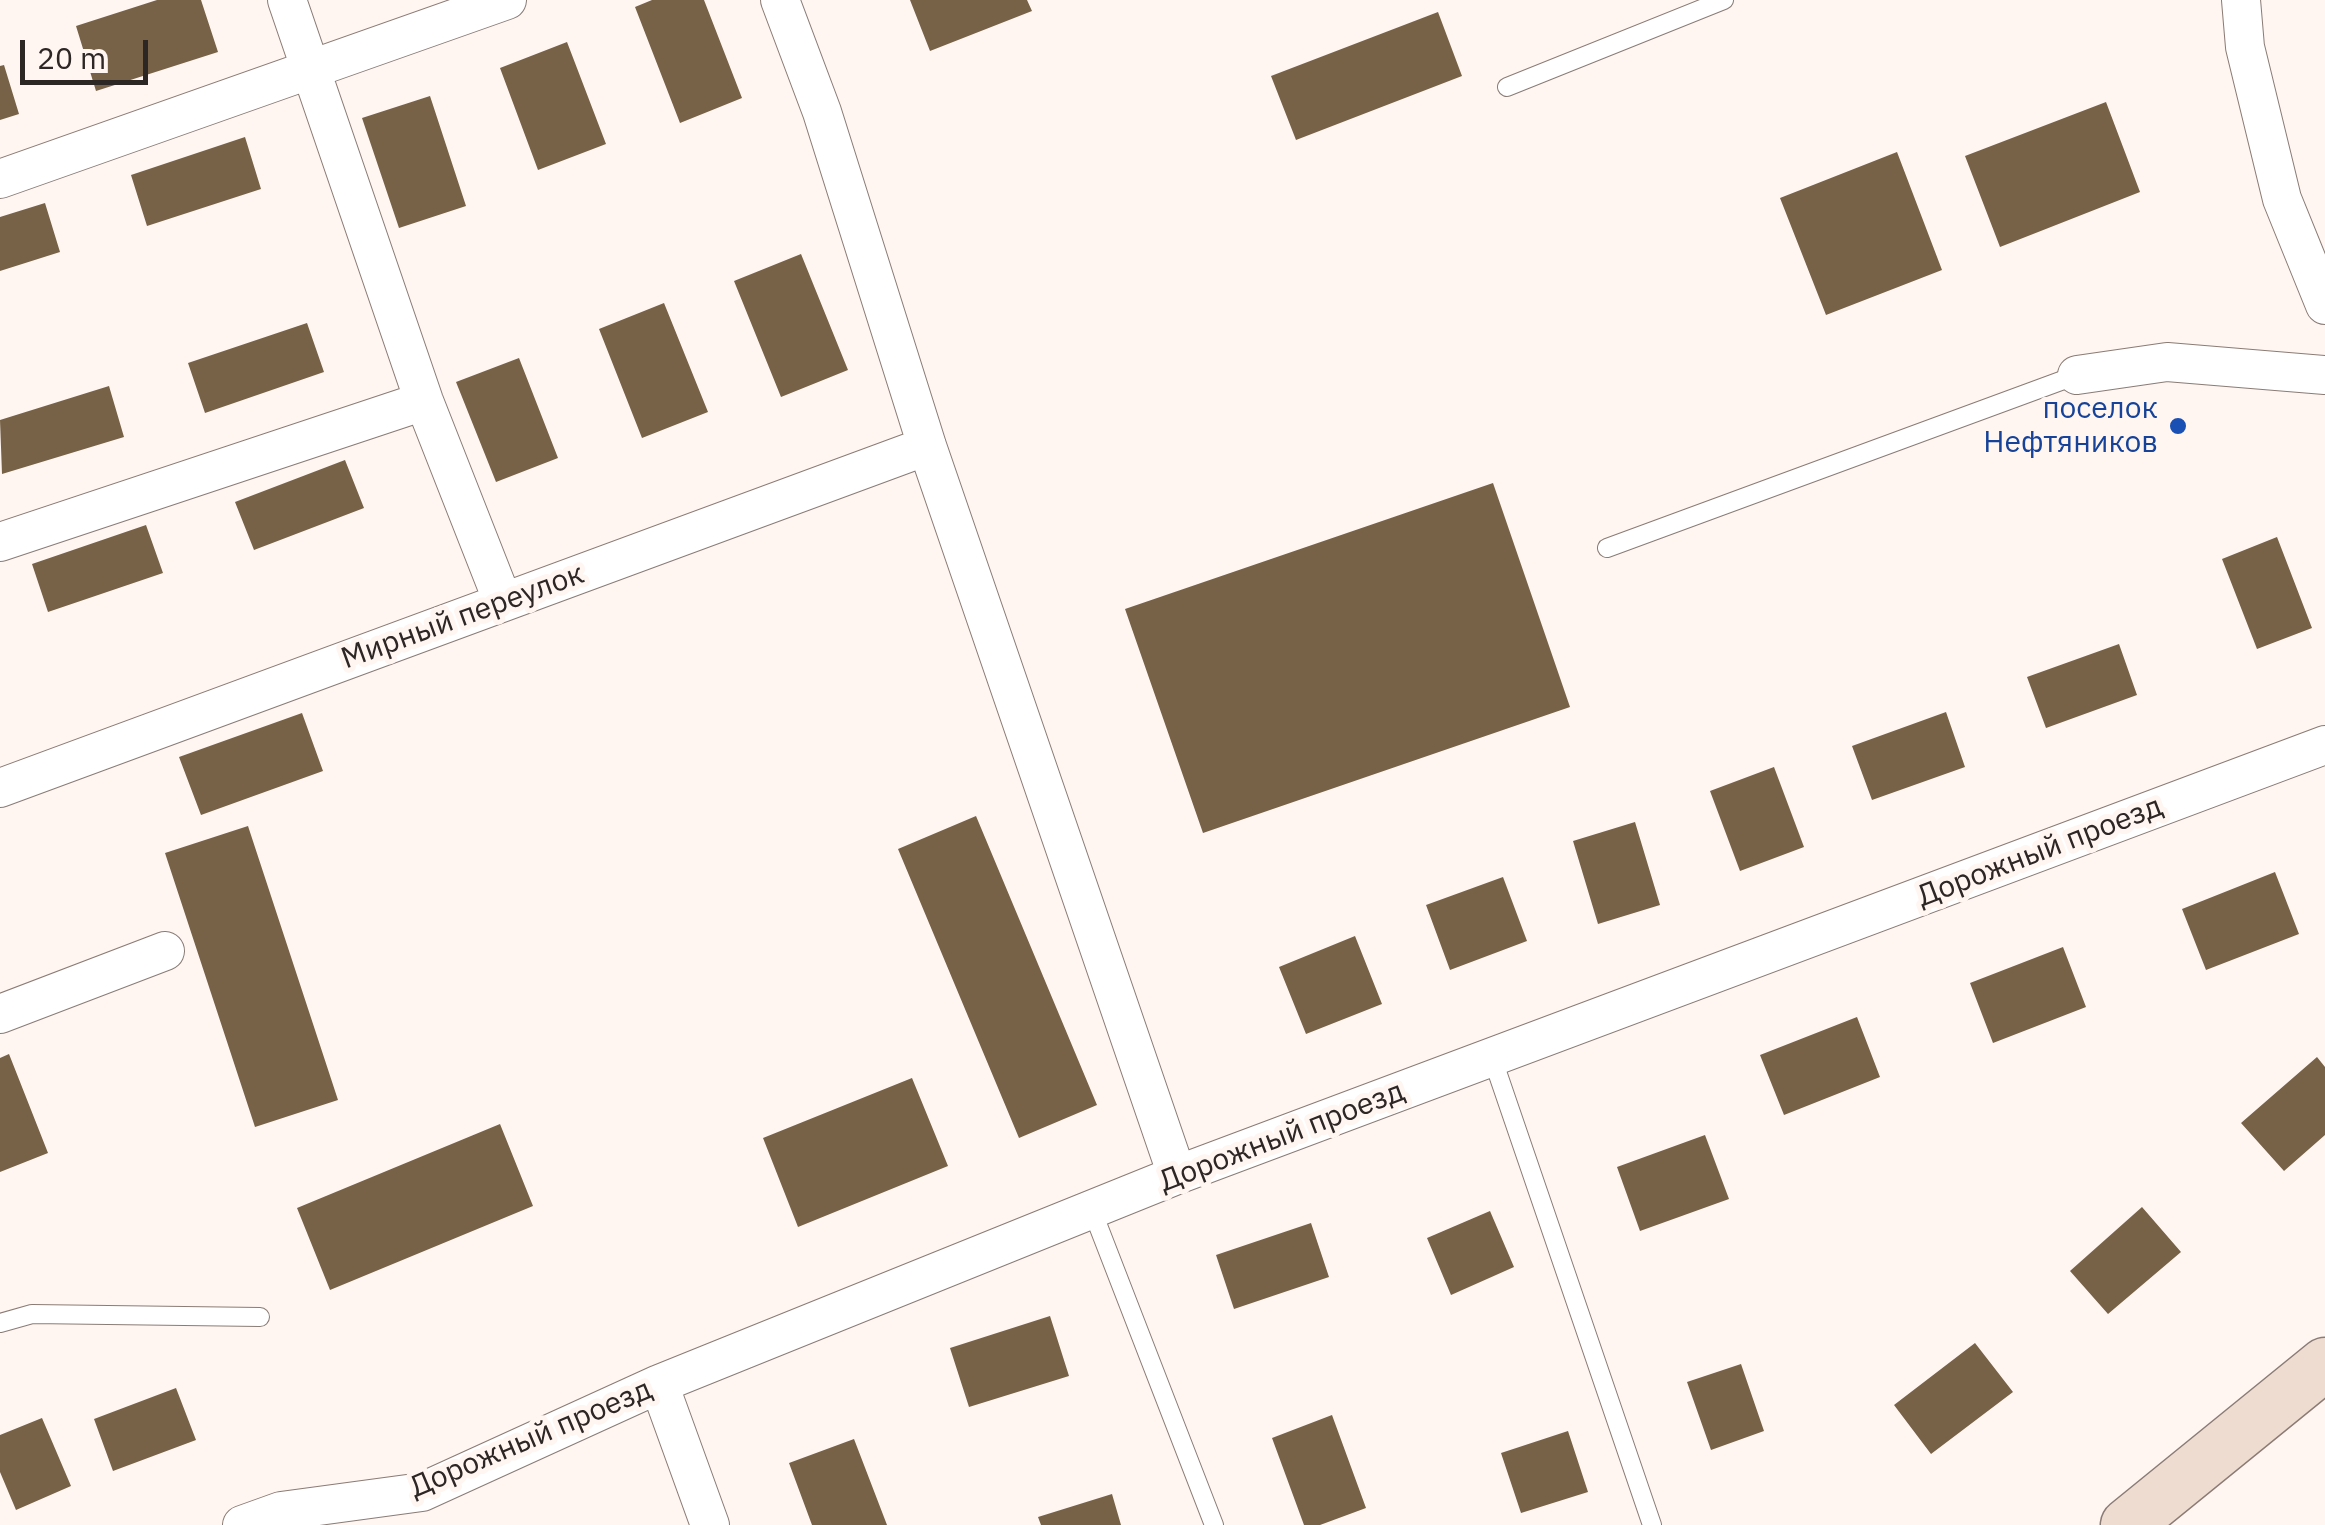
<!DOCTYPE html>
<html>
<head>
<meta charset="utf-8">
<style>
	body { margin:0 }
	#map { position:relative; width:2325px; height:1525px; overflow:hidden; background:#fff5f1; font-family:"IBM Plex Sans",sans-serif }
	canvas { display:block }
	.scale { position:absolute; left:20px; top:40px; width:128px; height:45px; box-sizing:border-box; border:5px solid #2c2624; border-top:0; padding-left:12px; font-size:30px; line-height:35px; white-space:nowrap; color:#2c2624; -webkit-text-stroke:8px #fff5f1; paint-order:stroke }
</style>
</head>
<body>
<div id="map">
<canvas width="2325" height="1525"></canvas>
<div class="scale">20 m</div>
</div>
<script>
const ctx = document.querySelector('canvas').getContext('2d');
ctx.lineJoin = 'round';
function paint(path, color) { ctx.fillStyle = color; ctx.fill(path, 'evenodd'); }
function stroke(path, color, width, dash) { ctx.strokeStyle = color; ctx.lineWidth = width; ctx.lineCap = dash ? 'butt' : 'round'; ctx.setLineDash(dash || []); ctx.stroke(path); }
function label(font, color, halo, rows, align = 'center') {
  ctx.font = font + ' "IBM Plex Sans",sans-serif'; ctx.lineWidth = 10; ctx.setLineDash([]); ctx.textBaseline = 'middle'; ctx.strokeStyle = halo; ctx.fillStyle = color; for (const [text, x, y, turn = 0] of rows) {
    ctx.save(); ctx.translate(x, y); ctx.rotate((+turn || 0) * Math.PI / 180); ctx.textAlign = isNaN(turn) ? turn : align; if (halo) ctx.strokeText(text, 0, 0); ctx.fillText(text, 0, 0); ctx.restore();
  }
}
const building = new Path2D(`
	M157,0H201L218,52L96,91L76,26Z
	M652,0H704L742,98L680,123L635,7Z
	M910,0H1027L1032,11L930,51Z
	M1438,12L1462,76L1296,140L1271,76Z
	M567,42L606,144L538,170L500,68Z
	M4,65L19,114L0,120V66Z
	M430,96L466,206L399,228L362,118Z
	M2106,102L2140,192L2000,247L1965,156Z
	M245,137L261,189L147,226L131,175Z
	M1897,152L1942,270L1826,315L1780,198Z
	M45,203L60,252L0,271V217Z
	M801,254L848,370L781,397L734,281Z
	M664,303L708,412L642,438L599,329Z
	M307,323L324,372L205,413L188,363Z
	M519,358L558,458L496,482L456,382Z
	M109,386L124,437L2,474L0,420Z
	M345,460L364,508L254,550L235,502Z
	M1493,483L1570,707L1203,833L1125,609Z
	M146,525L163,573L48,612L32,564Z
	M2277,537L2312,628L2257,649L2222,559Z
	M2119,644L2137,695L2046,728L2027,677Z
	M1946,712L1965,767L1872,800L1852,746Z
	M302,713L323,771L201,815L179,757Z
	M1774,767L1804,847L1740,871L1710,791Z
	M976,816L1097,1105L1019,1138L898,849Z
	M1635,822L1660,905L1598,924L1573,841Z
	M248,826L338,1100L255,1127L165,853Z
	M2275,872L2299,934L2206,970L2182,909Z
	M1503,877L1527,941L1450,970L1426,905Z
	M1355,936L1382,1004L1306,1034L1279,967Z
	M2063,947L2086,1007L1993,1043L1970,983Z
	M1857,1017L1880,1077L1784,1115L1760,1055Z
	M9,1054L48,1153L0,1172V1058Z
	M2317,1057L2325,1067V1135L2284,1171L2241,1123Z
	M912,1078L948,1166L798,1227L763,1138Z
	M500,1124L533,1206L330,1290L297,1208Z
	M1705,1135L1729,1199L1640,1231L1617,1167Z
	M2142,1207L2181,1252L2108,1314L2070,1271Z
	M1490,1211L1514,1267L1451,1295L1427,1238Z
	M1311,1223L1329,1277L1234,1309L1216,1255Z
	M1050,1316L1069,1376L969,1407L950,1348Z
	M1975,1343L2013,1392L1931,1454L1894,1405Z
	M1741,1364L1764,1431L1711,1450L1687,1382Z
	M176,1388L196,1440L113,1471L94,1419Z
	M1332,1415L1366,1508L1320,1525H1304L1272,1438Z
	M42,1418L71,1486L16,1510L0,1472V1435Z
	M1568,1431L1588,1492L1521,1513L1501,1453Z
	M854,1439L887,1525H812L789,1463Z
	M1112,1494L1121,1525H1041L1038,1517Z`);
const lane = new Path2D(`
	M1507,87L1724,0
	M1607,548L2077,375
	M1492,1057L1652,1525
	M1092,1210L1214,1525
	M0,1323L32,1314L260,1317`);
const street = new Path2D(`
	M287,0L424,401L503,602
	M780,0L822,112L927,446L1177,1175
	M2241,0L2245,47L2282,199L2325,305
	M0,179L507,0
	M2077,375L2167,362L2325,375
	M0,542L424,401
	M0,788L927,446
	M0,1014L165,951
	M659,1384L710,1525
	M242,1525L281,1511L422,1492L659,1384L1177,1175L2325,745`);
const secondary = new Path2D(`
	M2127,1525L2325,1364`);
const markers = [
	[2178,426,10,"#1a4fb4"]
];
const transitNames = [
	["поселок",2158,409],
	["Нефтяников",2158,443]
];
const streetNames = [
	["Мирный переулок",463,617,-20],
	["Дорожный проезд",2040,852,-21],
	["Дорожный проезд",1282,1137,-21],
	["Дорожный проезд",531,1439,-23]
];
paint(building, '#776247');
stroke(lane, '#8a7b75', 20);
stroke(street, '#8a7b75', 40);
stroke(secondary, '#8a7b75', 55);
stroke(lane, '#fff', 18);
stroke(street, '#fff', 38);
stroke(secondary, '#efdcd0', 52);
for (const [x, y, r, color] of markers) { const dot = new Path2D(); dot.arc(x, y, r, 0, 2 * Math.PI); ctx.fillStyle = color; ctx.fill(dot); stroke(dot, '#fff5f1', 4); }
label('30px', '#164399', '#fff5f1', transitNames, 'right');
label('30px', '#2c2624', '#fff5f1', streetNames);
</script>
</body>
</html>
